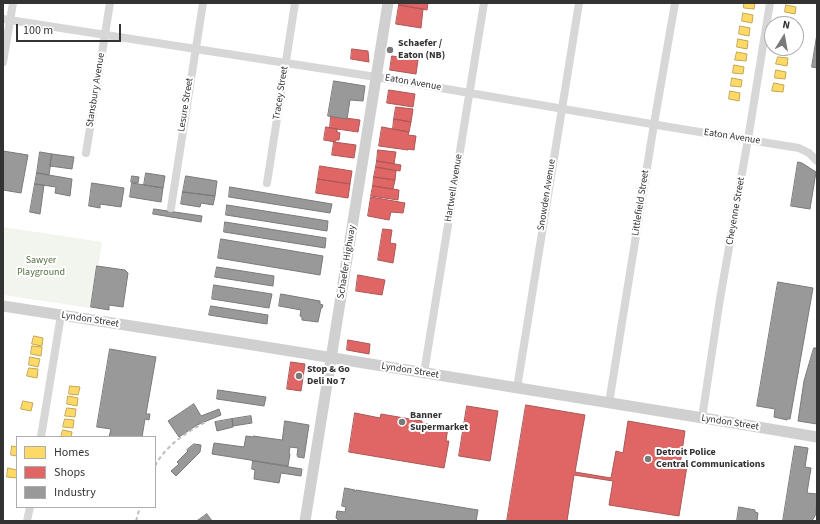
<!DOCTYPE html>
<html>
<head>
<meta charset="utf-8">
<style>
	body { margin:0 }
	#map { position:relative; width:820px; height:524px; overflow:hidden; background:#fff; font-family:"Source Sans 3",sans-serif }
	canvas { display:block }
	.frame { position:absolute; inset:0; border:4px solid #333; pointer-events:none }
	.legend { position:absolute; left:16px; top:436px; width:140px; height:72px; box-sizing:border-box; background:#fff; border:1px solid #adadad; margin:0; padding:5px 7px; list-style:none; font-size:12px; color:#333 }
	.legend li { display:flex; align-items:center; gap:8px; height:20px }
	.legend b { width:20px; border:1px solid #adadad }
	.north { position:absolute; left:764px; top:16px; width:40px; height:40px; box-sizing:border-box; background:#fff; border:1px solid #adadad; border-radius:50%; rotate:11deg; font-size:11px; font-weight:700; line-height:16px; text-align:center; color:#333 }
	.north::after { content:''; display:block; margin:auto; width:14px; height:18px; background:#7a7a7a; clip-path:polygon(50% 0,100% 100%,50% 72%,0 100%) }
	.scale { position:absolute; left:16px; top:24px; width:105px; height:18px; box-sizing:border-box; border:2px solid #333; border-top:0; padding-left:5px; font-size:12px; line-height:14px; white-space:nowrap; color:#333; -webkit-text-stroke:3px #fff; paint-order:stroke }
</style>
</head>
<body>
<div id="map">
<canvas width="820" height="524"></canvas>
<div class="frame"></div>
<ul class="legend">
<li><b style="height:11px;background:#ffd966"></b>Homes</li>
<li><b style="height:11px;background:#e06666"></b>Shops</li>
<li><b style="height:11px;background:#999"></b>Industry</li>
</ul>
<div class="north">N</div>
<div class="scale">100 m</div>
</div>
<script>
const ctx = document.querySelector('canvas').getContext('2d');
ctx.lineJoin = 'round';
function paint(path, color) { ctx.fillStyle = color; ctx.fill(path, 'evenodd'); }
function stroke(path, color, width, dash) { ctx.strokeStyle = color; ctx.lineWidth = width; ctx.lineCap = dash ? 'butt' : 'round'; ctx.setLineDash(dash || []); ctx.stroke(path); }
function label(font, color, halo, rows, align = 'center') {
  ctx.font = font + ' "Source Sans 3",sans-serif'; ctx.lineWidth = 4; ctx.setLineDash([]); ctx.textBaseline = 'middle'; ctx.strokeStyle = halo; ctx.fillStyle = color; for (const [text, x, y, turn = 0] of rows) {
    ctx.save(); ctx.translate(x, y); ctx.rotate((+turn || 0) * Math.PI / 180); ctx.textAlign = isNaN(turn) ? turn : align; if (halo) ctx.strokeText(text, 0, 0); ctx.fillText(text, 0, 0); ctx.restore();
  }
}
const green = new Path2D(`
	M3,227L102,242L91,308L3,295Z`);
const homes = new Path2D(`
	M744,3H755L754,9L744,8Z
	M786,5L796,7L795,14L785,12Z
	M743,13L753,15L752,23L742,21Z
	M784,17L794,19L793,24H783Z
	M740,26L750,28L749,36L739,34Z
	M738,39L748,41L747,49L737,47Z
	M779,48H789V53L778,51Z
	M737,52L747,54L746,61L735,60Z
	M778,57L788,58L787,66L776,64Z
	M734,65L744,67L743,74L733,73Z
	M776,70L786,72L785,79L775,78Z
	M732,78L742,80L741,87L731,86Z
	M774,83L784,85L783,92L772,91Z
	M730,91L740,93L739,101L729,99Z
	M34,336L43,338L42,346L32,344Z
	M32,346L42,347L41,356L31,354Z
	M30,357L40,359L38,367L29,365Z
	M29,368L38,369L37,378L27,376Z
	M70,386L80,387L78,395L69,394Z
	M68,396L78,398L77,406L67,404Z
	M23,401L33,403L31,411L21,409Z
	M67,408L76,409L75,417L65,416Z
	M65,419L74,420L73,428L63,427Z
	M63,430L72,432L71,437H61Z
	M12,446L17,447V456L11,455Z
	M8,468L17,470V478L7,477Z`);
const shops = new Path2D(`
	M400,3H428L427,10L399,5Z
	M399,5L423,9L421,28L396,24Z
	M352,49L368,51L369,62L351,59Z
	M392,56L418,60L416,74L390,70Z
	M389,90L415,94L413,107L387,103Z
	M396,107L413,109L411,122L394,119Z
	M331,116L360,120L358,132L330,128Z
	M394,119L411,122L409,132L393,129Z
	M326,127L337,129V132L340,133L339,140H336L335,142L324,140Z
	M382,127L409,132L408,135L416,136L414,150L408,149V150L379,146Z
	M334,142L356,145L354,158L332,155Z
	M378,150L396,152L394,164L377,161Z
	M377,161L401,165L400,171L376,167Z
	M320,166L352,171L350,184L318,179Z
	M376,167L396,171L395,180L374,177Z
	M374,177L395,180L393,189L373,186Z
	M318,179L350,184L348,198L316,193Z
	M373,186L399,190L398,200L371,196Z
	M371,197L405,203L403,213L391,212L389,220L368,216Z
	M383,229L392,230L390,243L396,244L393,263L378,260Z
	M358,275L385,280L382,295L356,291Z
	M348,340L370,344L369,354L347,350Z
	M291,362L305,364L301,391L287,389Z
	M526,405L585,415L575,472L611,478L616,451L623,453L628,421L685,431L680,465L687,466L679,516L609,505L613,481L574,475L567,521H507Z
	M467,406L498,411L490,461L459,456Z
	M355,413L380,418L381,414L422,421V423L448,427L446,441H449L444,468L349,452Z`);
const industry = new Path2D(`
	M817,34V68L812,67Z
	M334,81L365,86L363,101L350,100L347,119L328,116Z
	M3,151L28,155L21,193L3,190Z
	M40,152L52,154L49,175L37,173Z
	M52,154L74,157L72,169L50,166Z
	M798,162L802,163L816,172L810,209L791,206Z
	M37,173L72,179L70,196L55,193L56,187L35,184Z
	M146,173L165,176L163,188L144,185Z
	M132,176L139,177L138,183L131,182Z
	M186,176L217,181L215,196L183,192Z
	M92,183L124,188L121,207L100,204V208L89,206Z
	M132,183L163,188L161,202L130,197Z
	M35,184L44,185L40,214L30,212Z
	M230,187L332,204L330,213L229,197Z
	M183,192L215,196L213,205L201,203L200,207L181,204Z
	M227,205L328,221L327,231L226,215Z
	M154,209L202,216L201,222L153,214Z
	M225,222L326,238L325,248L224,232Z
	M221,239L323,256L320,275L218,258Z
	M97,266L125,270L128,273L123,307L109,305V310L91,307Z
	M217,267L274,276L273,286L215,277Z
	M778,282L813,288L790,419H787V420L774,417L775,409L757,406Z
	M214,285L272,294L269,308L212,299Z
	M281,294L320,301V304L323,305L322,308H321L318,322L302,320V317L300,316L301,310L279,306Z
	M211,306L268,315L267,324L209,315Z
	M814,348H817V424L798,421L804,381Z
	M110,349L156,357L146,414H150L149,420L145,419L142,437H109L111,429L97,427Z
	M218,390L266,397L264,406L217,399Z
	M194,404L201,416L219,409L221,415L197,425L179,437L168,421L180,413Z
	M251,416L252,423L233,426L232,419Z
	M232,419L233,427L217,431L215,422Z
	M285,421L309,425L304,458L298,457L297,455L298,448L290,447L289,453L290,454L288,466L212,454L214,443L244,447L246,436L253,437V436L282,440Z
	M194,444L201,445L200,452L176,476L171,471L179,464L177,462L188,451L187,450Z
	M795,446L808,448L805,467L811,468L807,493L817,494L816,514L812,521H783Z
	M253,461L302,469L301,476L281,473L279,483L254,479L255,470L252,469Z
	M345,488L355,490L354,491H356V490L478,510L476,521H337L338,519L336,518L337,511L345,512L346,507L342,506Z
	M739,507L755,510V512L758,513L757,521H737Z
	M207,514L212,521H197Z`);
const street = new Path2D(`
	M3,19L376,77L675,128L799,148L809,153L817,161
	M3,62L13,3
	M86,153L110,3
	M267,183L295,3
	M171,208L203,3
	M424,373L484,3
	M517,388L579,3
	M609,403L654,124L675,3
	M702,418L720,299L748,139L770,3
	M41,437L61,315
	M27,521L30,507`);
const secondary = new Path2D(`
	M3,306L241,343L740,424L817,437
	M305,521L388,3`);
const rail = new Path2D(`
	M155,466C166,445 187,432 207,421
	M136,521L140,507`);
const markers = [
	[390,50,4,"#7a7a7a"],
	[299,376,4,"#7a7a7a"],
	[402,422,4,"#7a7a7a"],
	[648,459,4,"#7a7a7a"]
];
const poiNames = [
	["Schaefer /",398,44],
	["Eaton (NB)",398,56],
	["Stop & Go",307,370],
	["Deli No 7",307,382],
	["Banner",410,416],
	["Supermarket",410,428],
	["Detroit Police",656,453],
	["Central Communications",656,465]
];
const streetNames = [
	["Eaton Avenue",413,83,10],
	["Stansbury Avenue",96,90,-81],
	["Tracey Street",281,93,-81],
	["Lesure Street",186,105,-81],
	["Eaton Avenue",732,137,9],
	["Hartwell Avenue",454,188,-81],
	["Snowden Avenue",547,195,-81],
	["Littlefield Street",641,203,-81],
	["Cheyenne Street",736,211,-80],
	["Schaefer Highway",347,262,-81],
	["Lyndon Street",90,320,9],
	["Lyndon Street",410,371,9],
	["Lyndon Street",730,423,9]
];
const parkNames = [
	["Sawyer",41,261],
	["Playground",41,273]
];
paint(green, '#f1f5ed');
paint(homes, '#ffd966');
stroke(homes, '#c2a757', 1);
paint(shops, '#e06666');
stroke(shops, '#ac5757', 1);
paint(industry, '#999');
stroke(industry, '#7a7a7a', 1);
stroke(street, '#d7d7d7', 8);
stroke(secondary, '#d0d0d0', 11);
stroke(rail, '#bebebe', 2, [4, 3]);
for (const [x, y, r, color] of markers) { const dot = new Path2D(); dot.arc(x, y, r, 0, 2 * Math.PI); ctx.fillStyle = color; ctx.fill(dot); stroke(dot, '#fff', 1.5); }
label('bold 10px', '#333', '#fff', poiNames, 'left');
label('10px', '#333', '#fff', streetNames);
label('10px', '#56703f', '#fff', parkNames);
</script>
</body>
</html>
